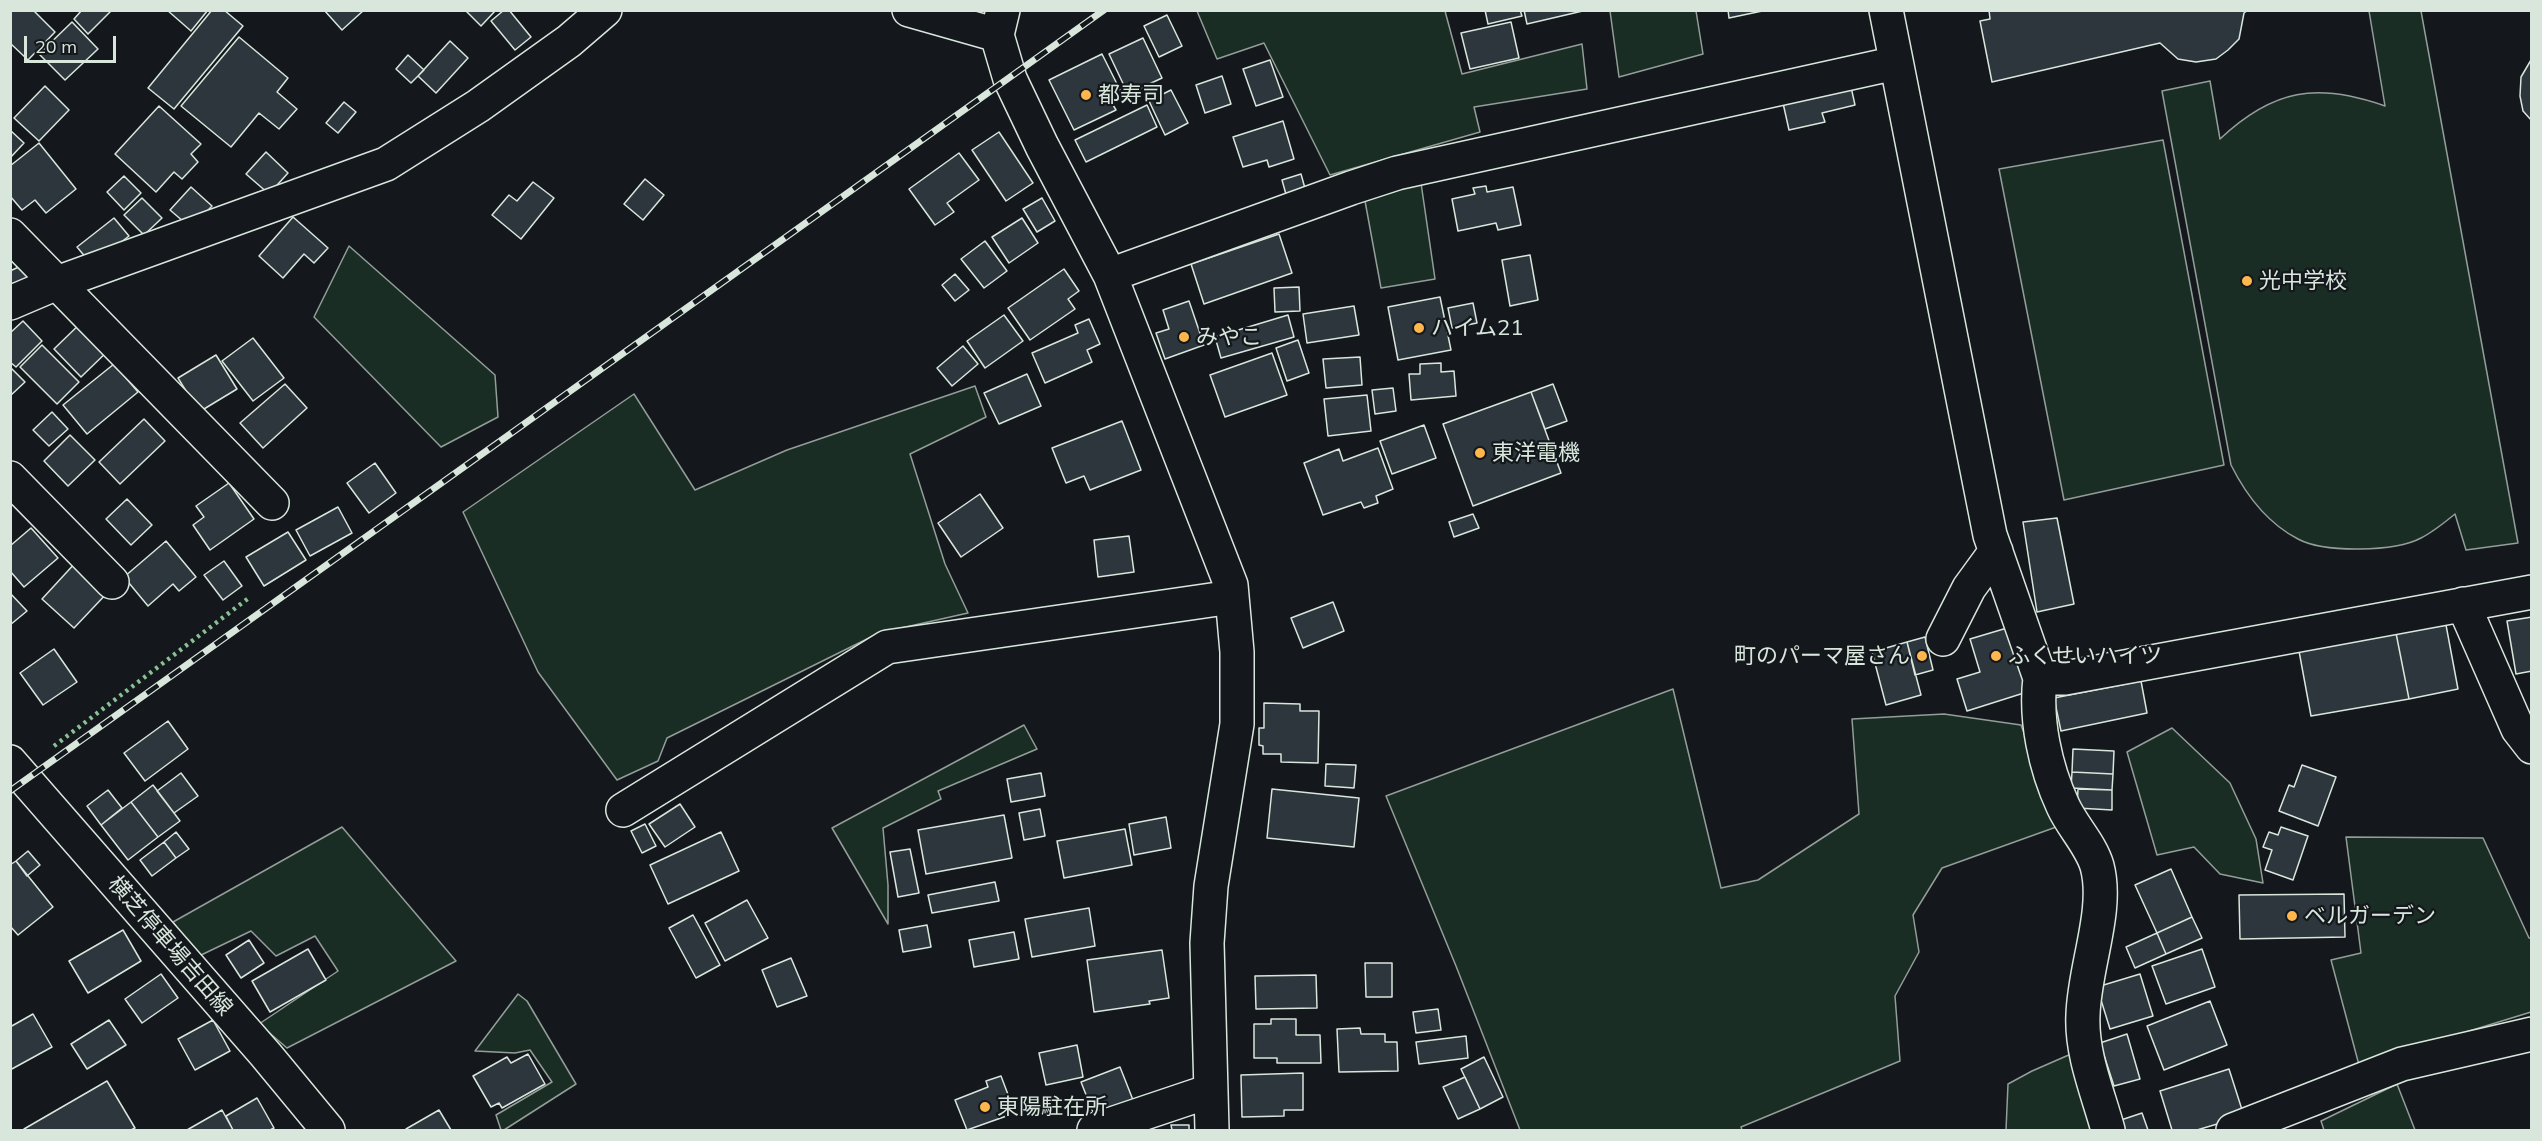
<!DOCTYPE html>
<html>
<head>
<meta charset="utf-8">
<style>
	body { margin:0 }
	#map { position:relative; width:2542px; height:1141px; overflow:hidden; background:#14181c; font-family:Mulish,sans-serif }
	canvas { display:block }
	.frame { position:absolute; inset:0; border:12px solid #d8e6dc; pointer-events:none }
	.scale { position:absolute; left:24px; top:36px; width:92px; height:27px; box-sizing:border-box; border:3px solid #d8e6dc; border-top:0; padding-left:8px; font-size:18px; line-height:21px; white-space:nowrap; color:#d8e6dc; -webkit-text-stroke:4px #14181c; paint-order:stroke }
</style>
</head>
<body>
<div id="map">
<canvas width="2542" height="1141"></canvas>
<div class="frame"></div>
<div class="scale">20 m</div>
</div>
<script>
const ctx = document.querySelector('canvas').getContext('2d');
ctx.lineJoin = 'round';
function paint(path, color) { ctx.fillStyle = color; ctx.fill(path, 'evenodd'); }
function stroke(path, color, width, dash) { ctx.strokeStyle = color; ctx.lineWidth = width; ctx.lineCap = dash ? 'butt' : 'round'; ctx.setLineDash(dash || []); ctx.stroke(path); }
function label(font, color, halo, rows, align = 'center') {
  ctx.font = font + ' Mulish,"Noto Sans JP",sans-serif'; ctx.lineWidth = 4.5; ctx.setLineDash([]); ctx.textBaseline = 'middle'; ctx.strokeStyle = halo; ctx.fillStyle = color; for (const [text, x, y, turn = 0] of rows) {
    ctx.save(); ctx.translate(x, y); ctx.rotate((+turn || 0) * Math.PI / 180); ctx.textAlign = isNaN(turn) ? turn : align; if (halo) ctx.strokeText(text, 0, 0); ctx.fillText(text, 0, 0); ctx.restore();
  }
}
const green = new Path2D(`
	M1197,11H1445L1462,74L1582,44L1587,89L1474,107L1480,132L1330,175L1264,43L1217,59Z
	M1610,11H1696L1703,54L1619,77Z
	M2369,11H2421L2518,543L2466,550L2455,514C2444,523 2433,532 2421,538C2395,552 2324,553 2298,539C2267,523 2246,495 2231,465L2162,91L2210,81L2220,139C2273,89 2317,82 2385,106Z
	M2163,140L2224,465L2064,500L1999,169Z
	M1421,183L1435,279L1381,288L1365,201Z
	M349,246L495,375L498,417L441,447L314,317Z
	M975,386L986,417L910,454L945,564L968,613L879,633L667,738L658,761L617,780L538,672L463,512L634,394L695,490L787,450Z
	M1673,689L1721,888L1758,880L1859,814L1852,719L1944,714L2021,725L2059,826L1942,868L1913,915L1919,952L1895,996L1900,1061L1741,1127L1742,1130H1520L1456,966L1386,796Z
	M1024,725L1037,749L938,791L941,799L883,828L888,885V924L832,828Z
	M2172,728L2230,783L2256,839L2263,883L2220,874L2194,847L2157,855L2127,752Z
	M342,827L456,961L287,1048L259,1024L338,971L315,936L276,956L251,931L197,957L173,922Z
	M2346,837L2483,838L2529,938H2531V1012L2359,1065L2331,960L2361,953Z
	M518,994L527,1001L576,1084L504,1130H501L496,1115L552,1082L530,1050L515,1053L475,1051Z
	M2071,1054L2091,1130H2006L2008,1084L2032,1071Z
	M2397,1084L2415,1130H2324L2321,1121Z`);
const building = new Path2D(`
	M10,10H33L55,32L28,60L10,43Z
	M82,10H112L88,34L74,19Z
	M167,10H208L191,31Z
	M212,10H224L243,26L174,109L148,88Z
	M324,10H364L342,30Z
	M465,10H496L481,26Z
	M504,10H509L531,37L515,50L491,21Z
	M1485,10H1520L1522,16L1488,24Z
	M1524,10H1587L1527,24Z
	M1728,10H1767L1729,18Z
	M1989,10H2248L2244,13L2239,39L2228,50L2216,59L2196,62L2178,59L2160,43L1992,82L1980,21L1990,19Z
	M1167,15L1182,46L1159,57L1144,26Z
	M72,22L98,49L65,80L39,54Z
	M1511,22L1519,58L1470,69L1461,33Z
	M239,37L288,78L277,92L297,109L279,129L259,113L231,147L181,106Z
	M1143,38L1162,78L1128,94L1109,54Z
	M450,41L468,58L436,93L418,76Z
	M1102,54L1121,92L1109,98L1116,110L1074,130L1049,80Z
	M408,55L424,70L411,83L396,69Z
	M1270,60L1283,97L1256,106L1243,69Z
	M2531,60H2532V121L2523,111L2520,96L2521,77Z
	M1222,76L1231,104L1205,113L1196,85Z
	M1849,78L1855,105L1822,113L1825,122L1789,130L1781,94Z
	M45,86L69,110L39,141L14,118Z
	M1171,90L1188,123L1165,135L1149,101Z
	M344,102L356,112L338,133L326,123Z
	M1147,105L1157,127L1086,162L1075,140Z
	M159,106L201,144L191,154L198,162L182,179L174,172L156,192L115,154Z
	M1283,121L1294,159L1269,167L1267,160L1243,167L1233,137Z
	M10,130L24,143L10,158Z
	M999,132L1033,183L1006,201L972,150Z
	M39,143L76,189L46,213L35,200L22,210L10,196V166Z
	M266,152L288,173L269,194L246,174Z
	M959,153L979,180L947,203L954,212L935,225L909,189Z
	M1301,174L1306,192L1287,198L1282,180Z
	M124,176L141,193L124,210L107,192Z
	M645,179L664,195L643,220L624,204Z
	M533,182L554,198L521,239L492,215L509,195L517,201Z
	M1486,186L1487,192L1513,187L1521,225L1498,230L1496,223L1458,231L1452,199L1475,194L1473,188Z
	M191,187L212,206L191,228L170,210Z
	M142,198L162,218L144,235L124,215Z
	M1042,198L1055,221L1037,232L1023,209Z
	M293,217L328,248L314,263L304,254L283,278L259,256Z
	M114,218L129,236L92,265L77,247Z
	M1022,218L1038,243L1009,263L992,237Z
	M1279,234L1292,273L1204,304L1191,264Z
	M985,241L1007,271L984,288L961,259Z
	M1530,255L1538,300L1510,306L1502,260Z
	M23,265L31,287L10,295V271Z
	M1064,269L1079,291L1068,299L1075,309L1030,340L1008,308Z
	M955,274L969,290L955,301L942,285Z
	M1299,287L1300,311L1275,312L1274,288Z
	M1440,297L1451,350L1398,360L1388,307Z
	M1189,301L1204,345L1165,359L1156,333L1169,329L1163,310Z
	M1473,303L1477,323L1452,328L1448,308Z
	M1354,306L1359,335L1307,343L1303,314Z
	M1004,315L1023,341L985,368L967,341Z
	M1288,315L1294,337L1221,358L1215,337Z
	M86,318L113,346L81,377L54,349Z
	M1089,319L1100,344L1087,350L1092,362L1045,383L1032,353L1078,333L1075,325Z
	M23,321L42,341L16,367L10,362V333Z
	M253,338L284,378L253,401L222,361Z
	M1298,340L1309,373L1287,381L1276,348Z
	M42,345L79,382L57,404L20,367Z
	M963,346L978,364L952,386L937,368Z
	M1272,353L1287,395L1225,417L1210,375Z
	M216,355L237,389L199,412L178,378Z
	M1360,357L1362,385L1326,388L1323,359Z
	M1441,363V372L1454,371L1456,396L1411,400L1409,374H1420V364Z
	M114,364L138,392L87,434L63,405Z
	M10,367L25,382L10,396Z
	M1027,374L1041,406L999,424L984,393Z
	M285,384L307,408L263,448L240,423Z
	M1553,384L1567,421L1545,429L1531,392Z
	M1393,388L1396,411L1375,414L1372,390Z
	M1531,392L1561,473L1473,506L1443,424Z
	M1367,395L1371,431L1328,436L1324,399Z
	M52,412L68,429L49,446L33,430Z
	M144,419L165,441L120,484L99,462Z
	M1122,421L1141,470L1090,490L1084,476L1066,483L1052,448Z
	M1424,425L1436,458L1392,474L1380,441Z
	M70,435L95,460L68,486L44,461Z
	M1378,448L1393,489L1376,496L1378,503L1364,508L1361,502L1323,515L1304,463L1339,449L1343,461Z
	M375,463L396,493L369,513L347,483Z
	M229,483L254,519L210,550L193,525L204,517L196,506Z
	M980,494L1003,528L961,557L938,523Z
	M127,499L152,525L131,545L106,519Z
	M338,507L352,533L310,556L296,530Z
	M1473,514L1479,528L1454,537L1449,522Z
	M2057,518L2074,604L2037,612L2023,522Z
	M31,528L58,558L24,587L10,571V546Z
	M288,532L306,560L264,586L246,557Z
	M1129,536L1134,572L1098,577L1094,540Z
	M166,541L196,577L179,591L173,584L148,606L124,577Z
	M77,561L109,591L74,628L42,599Z
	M224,561L242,586L223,600L204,575Z
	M10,593L27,611L10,625Z
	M1333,602L1344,631L1303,648L1291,618Z
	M2532,617V671L2516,674L2507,621Z
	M2446,625L2458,689L2409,699L2396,633Z
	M2007,628L2027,692L1967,711L1957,679L1980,672L1970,639Z
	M2396,633L2409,699L2311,716L2299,651Z
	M1925,637L1933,670L1915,675L1907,642Z
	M1907,642L1921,695L1886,705L1872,652Z
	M54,649L77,682L43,705L20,673Z
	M2141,681L2147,713L2061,731L2054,698Z
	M1264,703L1300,704V711H1319L1318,763L1281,762V754H1263V746L1259,745V728H1264Z
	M168,721L188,749L145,781L124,753Z
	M2073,749L2114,751L2113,774L2072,772Z
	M1326,764L1356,765L1354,788L1325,786Z
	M2302,765L2336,777L2318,826L2279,811L2289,785L2294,787Z
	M2072,772L2113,774L2112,790L2071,788Z
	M181,773L198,796L174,813L157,791Z
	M1041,773L1045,796L1011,802L1007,779Z
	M153,785L180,821L158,837L131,802Z
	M1272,789L1359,798L1354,847L1267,838Z
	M2078,789L2112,790V810L2077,808Z
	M108,790L122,808L101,825L87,806Z
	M131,802L158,837L128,860L101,825Z
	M680,804L695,827L665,847L649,824Z
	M1040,809L1045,836L1024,840L1019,813Z
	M1004,815L1012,858L926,874L918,830Z
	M1166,817L1171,848L1134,855L1129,824Z
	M645,824L656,846L642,853L631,831Z
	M2281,827L2308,836L2293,880L2265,870L2272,850L2263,847L2269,832L2278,835Z
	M1125,829L1132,865L1064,878L1057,841Z
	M176,832L189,849L176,858L164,842Z
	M721,832L739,871L668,904L650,865Z
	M164,842L176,858L152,876L140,860Z
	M910,849L919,893L898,897L890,852Z
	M28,851L40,865L27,876L16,861Z
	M16,861L53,907L18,935L10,926V865Z
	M2171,869L2192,917L2157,933L2135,885Z
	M995,882L999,901L932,913L928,895Z
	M2344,894L2345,937L2240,939L2239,895Z
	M747,900L768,938L725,961L705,923Z
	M1089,908L1095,946L1032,957L1025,919Z
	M693,915L720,965L696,978L669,928Z
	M2192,917L2202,938L2166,954L2157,933Z
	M927,925L931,947L903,952L899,930Z
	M123,930L141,961L88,993L69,961Z
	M1014,932L1019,959L974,967L969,940Z
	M2157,933L2166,954L2135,968L2126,947Z
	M249,940L264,963L241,978L226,955Z
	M308,949L326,980L270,1012L252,981Z
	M2202,949L2215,987L2166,1004L2152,966Z
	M1162,950L1169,998L1149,1001L1150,1004L1094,1012L1087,960Z
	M791,958L807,996L777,1007L762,970Z
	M1365,963H1392V997H1366Z
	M161,974L178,998L142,1023L125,999Z
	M2140,974L2153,1016L2110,1029L2097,987Z
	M1316,975L1317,1008L1256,1009L1255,976Z
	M2210,1001L2227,1045L2164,1070L2147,1026Z
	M1438,1009L1441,1030L1416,1033L1413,1012Z
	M33,1014L52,1047L10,1070V1027Z
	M1271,1019H1296V1035H1320L1321,1063H1277V1058H1254V1024H1271Z
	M109,1020L126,1045L87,1069L71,1044Z
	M213,1020L230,1051L195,1070L178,1039Z
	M1360,1028L1361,1034H1385V1042H1397L1398,1071L1339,1072L1337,1029Z
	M2127,1034L2140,1079L2114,1086L2100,1043Z
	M1466,1036L1468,1058L1419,1064L1416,1042Z
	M1077,1045L1083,1077L1046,1085L1039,1053Z
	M528,1054L545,1084L502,1108L499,1103L491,1107L473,1076L507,1057L511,1063Z
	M1484,1057L1503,1097L1480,1109L1461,1069Z
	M1120,1067L1133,1100L1094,1115L1081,1082Z
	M2229,1069L2244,1116L2197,1130H2172L2160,1091Z
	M1303,1073V1110H1284V1116L1242,1117L1241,1075Z
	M1001,1076L1015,1113L967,1130L955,1100L988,1087L986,1081Z
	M1465,1077L1480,1109L1458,1119L1443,1087Z
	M107,1081L135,1128L131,1130H25L24,1129Z
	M257,1098L274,1128L270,1130H233L226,1116Z
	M222,1110L233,1130H187Z
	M439,1110L451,1130H407L406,1129Z
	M2142,1113L2148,1130H2124L2121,1120Z
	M1171,1125H1189V1130H1172Z`);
const minor = new Path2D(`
	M909,10L997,35
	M1003,10L997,35L1010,79L1042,146L1110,275L1231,585L1237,652V724L1211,886L1207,943L1212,1130
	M1886,10L1990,535L2040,678C2035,720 2045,767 2063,806C2072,826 2091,845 2097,866C2109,910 2084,968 2083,1015C2081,1054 2098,1093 2108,1130
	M10,235L272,503
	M1110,275L1351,188L1397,173L1896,63
	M10,303L57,283L386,164L478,106L569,41L605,10
	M10,478L112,582
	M2463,604L2518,729L2532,747
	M1943,639L1969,588L1996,551
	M2040,678H2065L2532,592
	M623,810L887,647L1232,597
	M1094,1130L1210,1091
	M2233,1130L2402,1064L2532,1034`);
const major = new Path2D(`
	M10,762L266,1055L328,1130`);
const rail = new Path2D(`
	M10,791L1104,10`);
const hedge = new Path2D(`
	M54,746L250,597`);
const markers = [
	[1086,95,6,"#ffb74d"],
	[2247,281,6,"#ffb74d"],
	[1419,328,6,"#ffb74d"],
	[1184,337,6,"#ffb74d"],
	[1480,453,6,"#ffb74d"],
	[1922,656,6,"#ffb74d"],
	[1996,656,6,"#ffb74d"],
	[2292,916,6,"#ffb74d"],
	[985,1107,6,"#ffb74d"]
];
const poiNames = [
	["都寿司",1098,95],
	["光中学校",2259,281],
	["ハイム21",1431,328],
	["みやこ",1196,337],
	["東洋電機",1492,453],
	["町のパーマ屋さん",1910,656,"right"],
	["ふくせいハイツ",2008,656],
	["ベルガーデン",2304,916],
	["東陽駐在所",997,1107]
];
const streetNames = [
	["横芝停車場吉田線",170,946,49]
];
paint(green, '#1a2d24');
stroke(green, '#939e99', 1.5);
paint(building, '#2c363c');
stroke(building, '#d8e6dc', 1.5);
stroke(minor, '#d8e6dc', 36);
stroke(major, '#d8e6dc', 36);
stroke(minor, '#14181c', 33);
stroke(major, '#14181c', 33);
stroke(rail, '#d8e6dc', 7);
stroke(rail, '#14181c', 4.5, [14]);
stroke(hedge, '#8ac095', 4.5, [3, 4.5]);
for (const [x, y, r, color] of markers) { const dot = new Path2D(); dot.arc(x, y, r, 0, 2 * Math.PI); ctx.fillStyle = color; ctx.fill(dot); stroke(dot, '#14181c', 2); }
label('22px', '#d8e6dc', '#14181c', poiNames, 'left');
label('22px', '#d8e6dc', '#14181c', streetNames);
</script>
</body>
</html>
